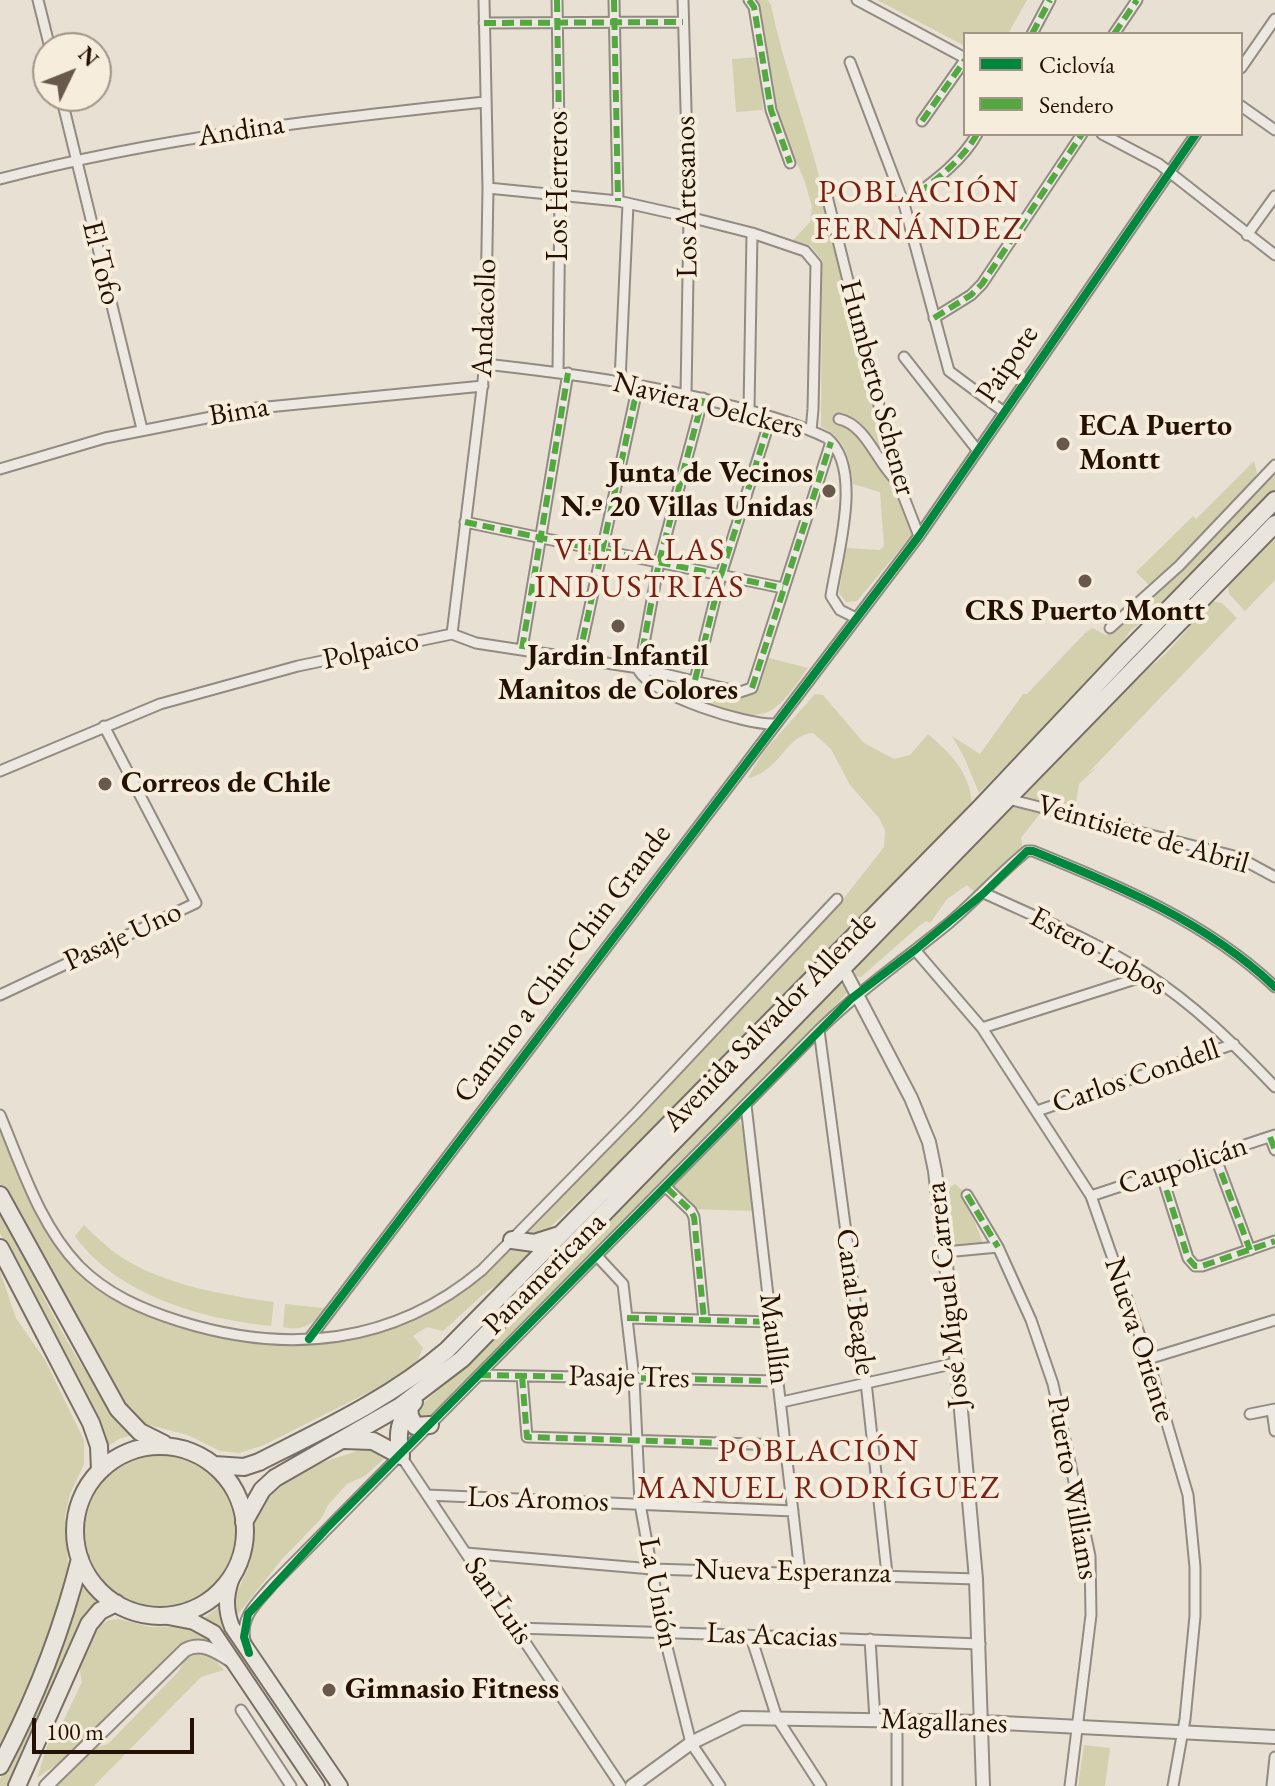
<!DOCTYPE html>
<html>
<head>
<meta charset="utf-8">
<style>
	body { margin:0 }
	#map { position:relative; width:1275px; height:1786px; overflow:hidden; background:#e8e0d2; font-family:"EB Garamond",serif }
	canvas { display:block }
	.legend { position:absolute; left:963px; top:32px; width:280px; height:104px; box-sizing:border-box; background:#f6eddc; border:2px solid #a29586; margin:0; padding:10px 14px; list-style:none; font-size:24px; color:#241104 }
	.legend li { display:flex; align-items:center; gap:16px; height:40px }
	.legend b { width:40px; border:2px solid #a29586 }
	.north { position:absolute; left:32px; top:32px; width:80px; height:80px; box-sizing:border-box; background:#f6eddc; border:2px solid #a29586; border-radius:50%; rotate:47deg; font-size:22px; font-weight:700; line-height:32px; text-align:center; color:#241104 }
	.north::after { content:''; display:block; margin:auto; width:28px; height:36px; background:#69594c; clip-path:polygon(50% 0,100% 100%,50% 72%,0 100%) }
	.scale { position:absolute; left:32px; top:1718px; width:162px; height:36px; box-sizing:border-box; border:4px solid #241104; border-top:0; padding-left:10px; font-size:24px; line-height:28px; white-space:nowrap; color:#241104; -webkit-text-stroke:6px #f6eddc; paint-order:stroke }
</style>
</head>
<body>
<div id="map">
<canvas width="1275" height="1786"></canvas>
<ul class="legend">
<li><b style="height:10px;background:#00873e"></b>Ciclovía</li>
<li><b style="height:10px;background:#53a840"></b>Sendero</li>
</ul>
<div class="north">N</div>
<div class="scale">100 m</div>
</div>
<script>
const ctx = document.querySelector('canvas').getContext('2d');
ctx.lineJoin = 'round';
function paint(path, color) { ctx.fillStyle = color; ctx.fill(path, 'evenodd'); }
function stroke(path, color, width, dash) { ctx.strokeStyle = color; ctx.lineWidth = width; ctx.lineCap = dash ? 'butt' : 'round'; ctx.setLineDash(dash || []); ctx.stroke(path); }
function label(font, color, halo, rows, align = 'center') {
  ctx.font = font + ' "EB Garamond",serif'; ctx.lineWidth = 8; ctx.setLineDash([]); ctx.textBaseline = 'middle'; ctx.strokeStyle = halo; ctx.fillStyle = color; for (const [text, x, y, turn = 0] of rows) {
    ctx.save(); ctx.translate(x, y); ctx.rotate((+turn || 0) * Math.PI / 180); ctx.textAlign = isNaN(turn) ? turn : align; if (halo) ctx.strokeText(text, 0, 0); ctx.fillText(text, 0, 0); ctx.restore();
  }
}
const green = new Path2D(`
	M755,0H768L771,5C783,64 804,118 819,176C850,294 873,414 913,530V534L857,601L846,602L839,593L846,548L880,550L884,546L880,492L853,484C849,458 847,439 821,427L822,260L811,246L793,240L810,222L812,207L805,182L774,109Z
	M877,0H1027L1008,34H965V46Z
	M759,57L763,110L736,112L732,59Z
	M1254,461L1257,473L1250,486L1150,586L1136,572L1193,516L1196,519Z
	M1275,474V490L1164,603L1130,631L1118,650L979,793L964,757L952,736L980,754L1023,694H1027L1084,634L1092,628L1106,635L1113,632L1155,596Z
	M1275,535V580L1245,611L1229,594L1228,584Z
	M1211,601L1222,603L1237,618L1087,774L1098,766L1079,784L1075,809L1024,796L1137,675C1168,659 1188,626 1211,601Z
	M765,657L808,668C797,683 783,707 765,713C736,723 670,692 647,675L648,672L746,695Z
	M815,694L823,695L864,743L894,759L910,755L928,734C951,754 969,771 972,803L653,1130L542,1235L526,1234L756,995L844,898L884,847L885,830L879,818L850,785L831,749L813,733C787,734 782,768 750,778L748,777L765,750Z
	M1013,807L1042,811L1021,838L1023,849L976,894L967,885L947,899L930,923L926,921L919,926L861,977L856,976L854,968Z
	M840,984L846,986L847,993L664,1183L424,1423L414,1413L417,1409L493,1341L543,1286Z
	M739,1121L743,1128L753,1211L693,1209L672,1188Z
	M0,1128C18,1171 33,1223 65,1258C96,1293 134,1311 178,1325C306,1367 417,1343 512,1247L537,1248L509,1278L487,1291L443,1331L427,1327L413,1336L423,1348L416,1364L403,1375L264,1445L239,1453L220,1451L188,1435L145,1424L122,1404L79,1329L68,1299L59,1283L43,1265L0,1183Z
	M955,1184L964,1192L983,1244L954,1245L953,1243L948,1189Z
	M0,1208C38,1283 75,1375 136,1434L119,1439L104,1449L81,1390L0,1233Z
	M84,1225C96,1236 107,1248 121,1257C165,1285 223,1295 274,1302L271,1326C203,1319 120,1296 77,1239L75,1236Z
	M0,1271L16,1318L45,1360L84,1440V1464L70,1494L65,1516L69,1579L34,1679L0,1752Z
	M331,1303C318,1320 305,1333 283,1327L285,1304L323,1308Z
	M371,1448L385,1454V1458L365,1476L347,1484L328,1505L321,1519L283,1558L238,1614L235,1615C232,1594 244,1581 250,1562C254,1548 252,1532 256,1518C271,1473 322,1464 362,1449Z
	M82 1530a78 78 0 1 1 156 0a78 78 0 1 1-156 0Z
	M81,1582L97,1603L82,1618L14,1771L7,1786H0V1779L15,1751Z
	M220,1606L221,1620L225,1629L320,1768L317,1767L263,1688L222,1633L214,1625L203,1619Z
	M119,1619L150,1627L182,1626L201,1630L217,1646L196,1639L178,1645L63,1760L37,1778L50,1737L61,1726L82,1682L79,1665L96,1628L109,1620Z
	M201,1651L211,1655L224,1670L201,1677L94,1786H53L91,1749L108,1744L178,1672L189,1653Z
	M1084,1745L1110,1748L1105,1786H1078Z`);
const minor = new Path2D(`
	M38,0L50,48
	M557,0L560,195L558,372
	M614,0L618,201
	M683,0L689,217L686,394
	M749,0L754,7L771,110L790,163
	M857,0L965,58
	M484,23L683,22
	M1032,34L1050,0
	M1114,34L1137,0
	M850,62L904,204L949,371L1004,412
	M1241,68L1275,19
	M61,96L142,429
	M1241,106L1275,130
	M922,121L965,60
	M1102,134L1159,164L1275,255
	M0,179C159,137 322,119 485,102
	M488,188L618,201L689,217L752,233L805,251L816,264L813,409L811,431
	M826,192L898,482L919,536
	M904,204C930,184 961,163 977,134
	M1247,235L1275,196
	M934,318L971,295L982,284L1082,134
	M904,357L978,451
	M485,364C567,373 648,384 728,405C761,413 796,423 827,438C864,468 837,555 831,596L840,610L856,618
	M620,381L628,204
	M703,398L659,562L639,671C654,696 746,725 774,724
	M749,410L752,233
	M839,419C867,425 877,464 898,482
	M0,469L105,438L257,408L483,386
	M465,522L783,588
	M1110,628L1179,566L1275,465
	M452,634L485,364L488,188L484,0
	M522,649L568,373
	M579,657L638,385
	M695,680L721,575L771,417
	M0,771L160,704L298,666L452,634L476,643L639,668L740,692L752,688L831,442
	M1008,799L1238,857L1275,877
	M984,893C1038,918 1095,941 1145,973C1194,1004 1235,1045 1275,1087
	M915,950L982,1028L1091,1196L1148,1359L1188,1495L1195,1567V1616L1185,1719L1173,1786
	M0,995L196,903L104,726
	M982,1028L1148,975
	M819,1030L866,1382L887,1574
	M746,1105L800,1573
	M1037,1111L1234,1044
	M0,1115C22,1167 39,1224 79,1266C107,1294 141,1309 179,1321C287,1355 393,1345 482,1270L636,1113L837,899
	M1270,1137L1275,1150
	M1215,1156L1250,1250
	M1161,1173L1188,1258L1195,1266H1202L1275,1241
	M667,1188L691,1211L694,1217L704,1320
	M967,1195L998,1247
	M1091,1196L1275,1135
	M945,1252L998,1247L1031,1320L1053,1384L1090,1556L1091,1615L1070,1786
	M597,1256L623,1284L634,1379L640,1504L663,1631L691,1743L720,1786
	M627,1318L772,1322
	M309,1339L919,536L1196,134
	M1148,1359L1275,1320
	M479,1375L779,1381
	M522,1376L527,1437L785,1445
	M782,1402L956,1363
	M1272,1410L1275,1431
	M1250,1414L1275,1409
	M401,1456L621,1786
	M427,1495L793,1511
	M466,1553L652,1569L976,1579
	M516,1628C671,1632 825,1638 980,1644
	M751,1637L777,1718L821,1786
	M870,1639L875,1720
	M245,1640C240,1616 258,1602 272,1585L819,1030C859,991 905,959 949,923C976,900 1000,873 1027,851H1033C1119,886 1207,922 1275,987
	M241,1710L291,1786
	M897,1786V1720
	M1272,1786L1275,1757`);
const tertiary = new Path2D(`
	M843,968L911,1098L929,1142L935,1171L955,1343L976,1579L983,1786
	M46,1786L185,1650C201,1641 216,1651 230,1660
	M632,1786L691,1743L742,1718L983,1722L1275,1737`);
const primary = new Path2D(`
	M235,1571C226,1590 224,1607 232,1627L340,1786
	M163,1616L194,1622L214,1633L317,1786`);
const trunk = new Path2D(`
	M0,1195L118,1409L140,1432L164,1444
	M512,1240L534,1243L559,1235
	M0,1248L91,1423L99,1446L100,1471
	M409,1407L410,1416L415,1426L430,1425
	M344,1440L373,1441L401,1456
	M75 1531a85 85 0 1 1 170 0a85 85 0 1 1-170 0Z
	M401,1456C396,1434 399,1419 414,1402
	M214,1465L244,1467L259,1462C324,1429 391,1398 447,1350L979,809L1126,653L1275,500
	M244,1522L262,1490L275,1478L399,1407L462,1359L1275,524
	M0,1766C35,1700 62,1631 80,1559
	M17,1786L89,1624L100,1611L116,1603`);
const quiet = new Path2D(`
	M557,0L560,195
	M614,0L618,201
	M749,0L754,7L771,110L790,163
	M484,23L683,22
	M1032,34L1050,0
	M1114,34L1137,0
	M922,121L965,60
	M904,204C930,184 961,163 977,134
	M934,318L971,295L982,284L1082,134
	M465,522L783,588
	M522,649L568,373
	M579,657L638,385
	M639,668L659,562L703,398
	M695,680L721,575L771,417
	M752,688L831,442
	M1270,1137L1275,1150
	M1215,1156L1250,1250
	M1161,1173L1188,1258L1195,1266H1202L1275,1241
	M667,1188L691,1211L694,1217L704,1320
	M967,1195L998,1247
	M627,1318L772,1322
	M479,1375L779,1381
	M522,1376L527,1437L785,1445`);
const cycleway = new Path2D(`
	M309,1339L919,536L1196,134
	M249,1653L244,1637L248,1614L327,1528L852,998L915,950L984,893L1027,851H1033C1119,886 1207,922 1275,987`);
const markers = [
	[1063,444,8,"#69594c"],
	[829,491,8,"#69594c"],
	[1085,581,8,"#69594c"],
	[618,626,8,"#69594c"],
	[105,784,8,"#69594c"],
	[329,1690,8,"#69594c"]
];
const streetNames = [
	["Andina",241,131,-9],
	["Los Herreros",559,186,-90],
	["Los Artesanos",687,197,-91],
	["El Tofo",101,263,76],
	["Andacollo",485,318,-88],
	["Paipote",1008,364,-56],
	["Humberto Schener",877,388,75],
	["Naviera Oelckers",708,406,14],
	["Bima",239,412,-10],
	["Polpaico",371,651,-12],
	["Veintisiete de Abril",1143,835,16],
	["Pasaje Uno",123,937,-25],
	["Estero Lobos",1098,952,29],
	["Camino a Chin-Chin Grande",563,964,-53],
	["Avenida Salvador Allende",770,1022,-46],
	["Carlos Condell",1136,1077,-19],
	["Caupolicán",1183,1166,-18],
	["Panamericana",545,1274,-45],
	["José Miguel Carrera",948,1295,-96],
	["Canal Beagle",855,1302,82],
	["Maullín",774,1339,83],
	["Nueva Oriente",1139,1340,72],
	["Pasaje Tres",629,1378,1],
	["Puerto Williams",1072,1488,80],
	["Los Aromos",538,1500,2],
	["Nueva Esperanza",793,1572,1],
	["La Unión",658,1593,79],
	["San Luis",498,1601,56],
	["Las Acacias",772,1636,2],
	["Magallanes",944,1722,2]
];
const poiNames = [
	["ECA Puerto",1079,427],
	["Montt",1079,461],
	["Junta de Vecinos",813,474,"right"],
	["N.º 20 Villas Unidas",813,508,"right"],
	["CRS Puerto Montt",1085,612,"center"],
	["Jardin Infantil",618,657,"center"],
	["Manitos de Colores",618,691,"center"],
	["Correos de Chile",121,784],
	["Gimnasio Fitness",345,1690]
];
const neighbourhoodNames = [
	["POBLACIÓN",919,193],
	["FERNÁNDEZ",919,230],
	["VILLA LAS",640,551],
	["INDUSTRIAS",640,588],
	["POBLACIÓN",819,1452],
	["MANUEL RODRÍGUEZ",819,1489]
];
paint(green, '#d3d0ae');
stroke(minor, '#928b82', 13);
stroke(tertiary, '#928b82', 16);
stroke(primary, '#776f66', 18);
stroke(trunk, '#776f66', 20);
stroke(minor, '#ede8e1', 9);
stroke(tertiary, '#ede8e1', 12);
stroke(primary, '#eae5dc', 14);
stroke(trunk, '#eae5dc', 16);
stroke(quiet, '#53a840', 6, [12, 6]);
stroke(cycleway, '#00873e', 8);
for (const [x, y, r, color] of markers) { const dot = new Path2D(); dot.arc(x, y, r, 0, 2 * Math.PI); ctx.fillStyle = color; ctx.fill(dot); stroke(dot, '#f6eddc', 3); }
label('30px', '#241104', '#f6eddc', streetNames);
label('bold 30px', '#241104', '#f6eddc', poiNames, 'left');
ctx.letterSpacing = '2px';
label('32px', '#7a1f14', '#f6eddc', neighbourhoodNames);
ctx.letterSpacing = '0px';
</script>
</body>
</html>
